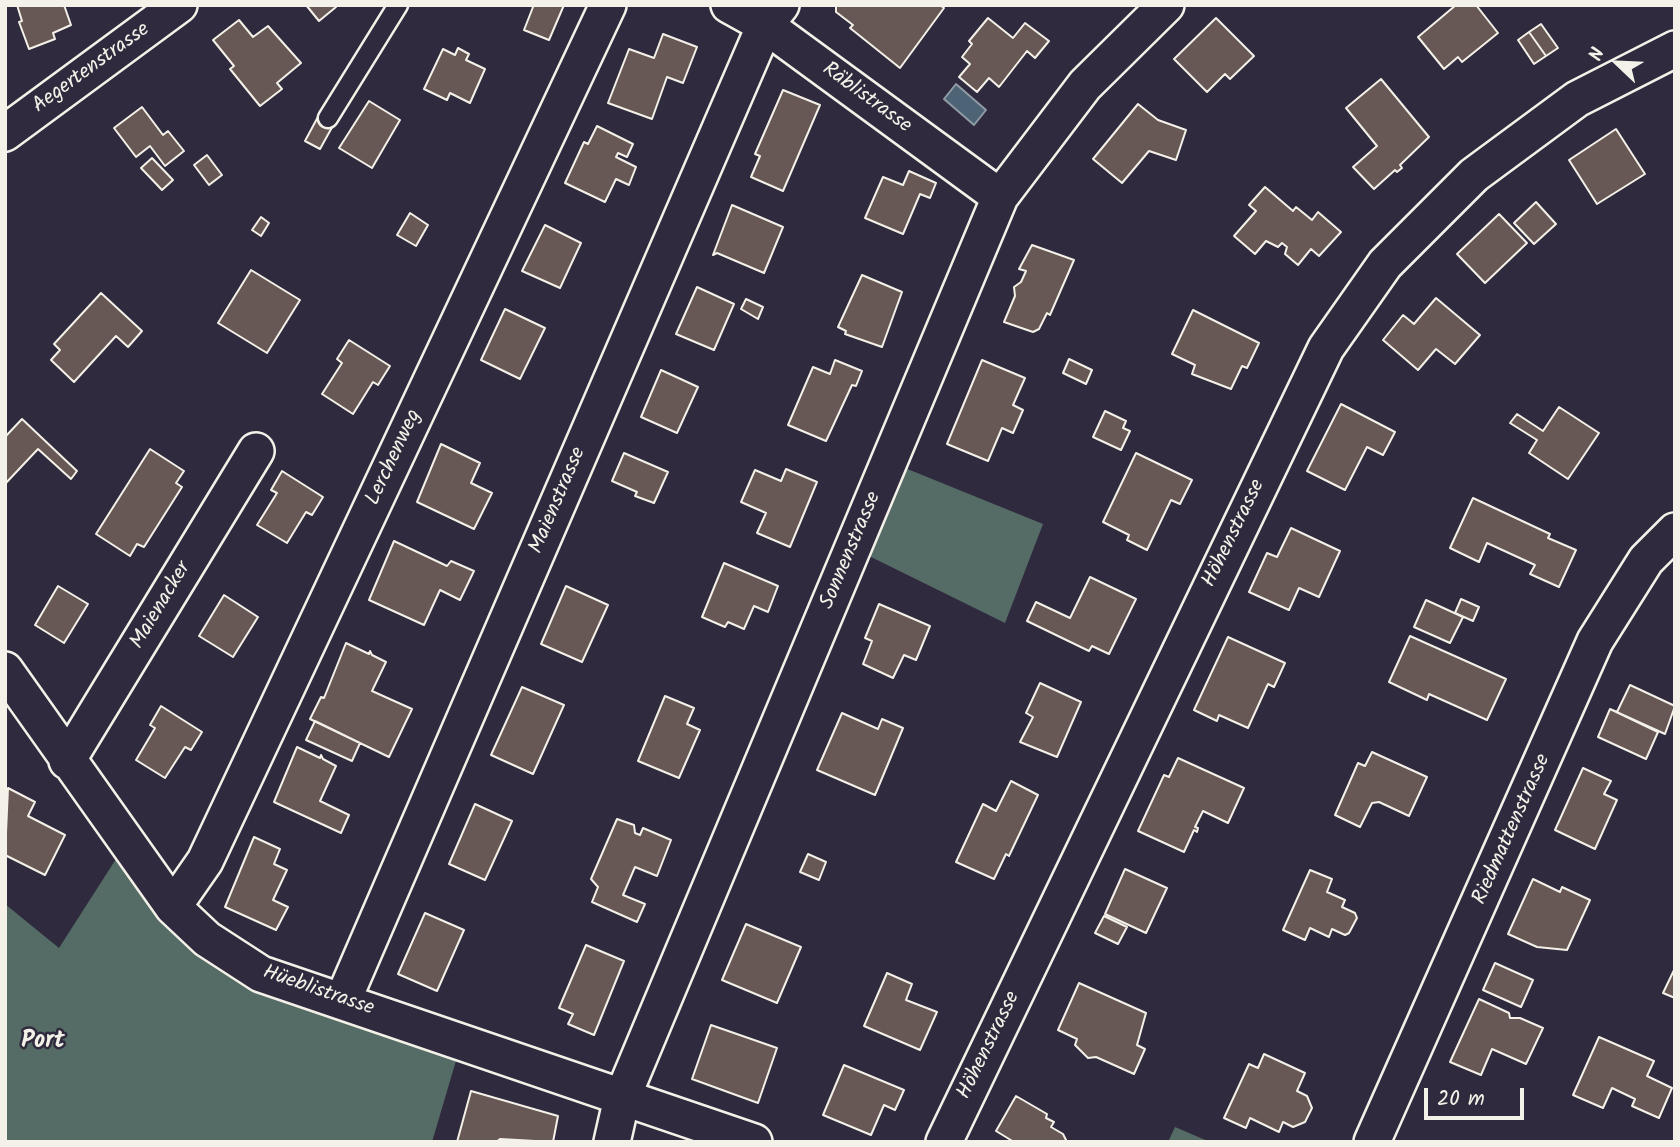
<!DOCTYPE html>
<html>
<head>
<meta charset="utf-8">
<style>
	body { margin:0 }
	#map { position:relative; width:1680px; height:1147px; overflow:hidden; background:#2f2a3d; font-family:Kalam,sans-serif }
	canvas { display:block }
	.frame { position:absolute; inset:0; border:7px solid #f4f1e8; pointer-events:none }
	.north { position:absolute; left:1582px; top:28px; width:70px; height:70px; -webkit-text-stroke:5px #2f2a3d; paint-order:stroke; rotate:293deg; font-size:19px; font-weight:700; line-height:28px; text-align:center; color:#f4f1e8 }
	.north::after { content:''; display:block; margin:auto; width:24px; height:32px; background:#f4f1e8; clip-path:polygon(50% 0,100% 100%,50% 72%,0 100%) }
	.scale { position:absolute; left:1424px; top:1088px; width:100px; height:32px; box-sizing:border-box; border:4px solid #f4f1e8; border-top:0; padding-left:9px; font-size:21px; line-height:24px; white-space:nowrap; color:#f4f1e8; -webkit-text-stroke:5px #2f2a3d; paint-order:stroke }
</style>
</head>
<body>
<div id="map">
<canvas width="1680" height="1147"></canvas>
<div class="frame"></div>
<div class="north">N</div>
<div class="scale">20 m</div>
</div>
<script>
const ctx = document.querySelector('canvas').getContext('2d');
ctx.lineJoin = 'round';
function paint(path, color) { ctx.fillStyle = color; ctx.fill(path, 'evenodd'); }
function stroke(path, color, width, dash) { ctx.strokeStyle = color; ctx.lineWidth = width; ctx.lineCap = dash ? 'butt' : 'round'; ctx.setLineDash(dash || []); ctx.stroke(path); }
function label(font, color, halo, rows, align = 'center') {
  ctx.font = font + ' Kalam,sans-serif'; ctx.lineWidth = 5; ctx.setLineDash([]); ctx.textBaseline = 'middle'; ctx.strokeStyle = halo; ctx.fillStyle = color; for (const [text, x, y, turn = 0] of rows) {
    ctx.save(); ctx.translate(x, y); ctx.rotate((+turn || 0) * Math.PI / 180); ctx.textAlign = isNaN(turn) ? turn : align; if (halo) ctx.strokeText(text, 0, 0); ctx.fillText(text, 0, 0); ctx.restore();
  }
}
const green = new Path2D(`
	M905,468L1043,524L1005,623L869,556Z
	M116,859L194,950L276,999L458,1054L432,1142H5V904L59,948Z
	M1175,1127L1210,1142H1168Z`);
const water = new Path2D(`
	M956,84L986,110L974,125L944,99Z`);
const building = new Path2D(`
	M17,5H64L71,25L53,33L55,39L29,49L19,22L22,21Z
	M306,5H334L336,7L319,21Z
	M530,5H564L549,40L524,30L533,7Z
	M836,5H940L944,8L900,68L850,28L853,25L836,12Z
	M1456,5H1476L1498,33L1462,62L1458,57L1444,69L1418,37Z
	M988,18L1013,38L1025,23L1049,41L1035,58L1027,51L999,87L989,78L977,92L959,77L970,64L962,57L972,44L969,41Z
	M1216,18L1254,56L1230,79L1225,74L1207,92L1174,59Z
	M239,20L253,37L268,26L301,63L277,83L282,89L260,106L230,69L234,66L213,40Z
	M1541,24L1558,48L1546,56L1529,32Z
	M1529,32L1546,56L1534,64L1518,40Z
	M663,34L697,47L683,83L667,77L652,119L608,103L629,49L654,58Z
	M458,48L469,54L466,60L485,69L470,103L450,93L447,100L424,89L443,49L455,55Z
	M1381,79L1429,137L1400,165L1402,168L1397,172L1395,170L1374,189L1353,167L1377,146L1346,108Z
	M783,90L820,105L783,191L751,177L760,156L755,154Z
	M369,101L400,120L372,168L339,148Z
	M1138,104L1158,120L1186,130L1176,160L1149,151L1122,183L1093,159Z
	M142,107L163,135L168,131L184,151L165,166L150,146L136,157L114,128Z
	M320,113L335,122L320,149L305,141Z
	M597,126L633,144L627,157L618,153L616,157L636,167L629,185L616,179L605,202L565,183L584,142L588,144Z
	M1616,129L1645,174L1597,204L1569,160Z
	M207,155L222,175L209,185L194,165Z
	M152,158L173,180L162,190L141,168Z
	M909,171L936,183L930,198L920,194L903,234L865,218L883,177L903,185Z
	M1265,187L1293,211L1296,207L1312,220L1318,212L1341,232L1319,256L1311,249L1298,265L1285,254L1287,247L1282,243L1278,247L1266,241L1255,254L1234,236L1256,211L1249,205Z
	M1536,202L1556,224L1534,244L1514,223Z
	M732,205L783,227L764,273L717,253L713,255Z
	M410,213L428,225L416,246L397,235Z
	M1499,214L1527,243L1485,283L1457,254Z
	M261,217L269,223L261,236L252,230Z
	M545,225L581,243L560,288L522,271Z
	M1032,245L1074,260L1050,315L1047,313L1039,329L1033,332L1004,322L1015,296L1014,287L1021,282L1026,271L1019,269Z
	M251,270L300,300L267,353L218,323Z
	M862,275L902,292L882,347L845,334L846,331L838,327Z
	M697,287L734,304L714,350L676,334Z
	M101,293L142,331L128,347L116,336L74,382L51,360L60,350L54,344Z
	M1436,298L1480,335L1455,364L1436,349L1418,370L1383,340L1403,315L1414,324Z
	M746,299L763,307L758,319L741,309Z
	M505,309L545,328L520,379L481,360Z
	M1193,310L1259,343L1247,368L1242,366L1231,389L1192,374L1195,365L1172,354Z
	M349,340L390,366L378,385L373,382L353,414L322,394L342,363L337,359Z
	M1069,359L1092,370L1086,384L1063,373Z
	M835,360L862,371L856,386L852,385L826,441L788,425L813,367L830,374Z
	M982,360L1025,378L1013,405L1023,410L1013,433L1002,428L988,461L947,444Z
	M661,370L698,387L677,433L641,417Z
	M1341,404L1395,432L1383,455L1367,447L1345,490L1307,471Z
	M1559,407L1599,433L1568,479L1529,453L1537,440L1510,423L1517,414L1543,431Z
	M1105,411L1126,421L1123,428L1130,431L1121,450L1093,437Z
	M22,419L77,471L71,479L38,449L5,484V437Z
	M441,444L480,463L471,483L492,493L474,529L417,502Z
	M150,449L184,471L176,483L182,487L144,547L137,544L130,556L96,534Z
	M624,453L668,472L654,503L635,496L637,492L612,481Z
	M1136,453L1192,480L1180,504L1171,500L1147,550L1127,540L1129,535L1103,522Z
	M786,469L817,482L790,547L757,533L766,513L741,502L755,470L781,481Z
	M282,471L323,497L312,515L306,512L287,543L257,525L277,493L271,490Z
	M1473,498L1550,534L1548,538L1576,550L1559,587L1530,574L1535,565L1487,543L1479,562L1450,548Z
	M1291,528L1340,551L1319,597L1299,588L1289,610L1249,592L1267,553L1277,557Z
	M394,541L447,566L451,561L474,571L460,600L440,590L424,625L369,600Z
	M724,563L778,586L768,612L754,606L744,629L728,622L725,627L702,617Z
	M1090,577L1136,599L1109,654L1092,646L1089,651L1027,621L1036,602L1070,618Z
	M58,586L88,604L64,643L35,625Z
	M566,586L608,605L582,662L541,644Z
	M224,595L258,617L233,657L199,636Z
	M1461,599L1479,607L1473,621L1455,613Z
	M1426,600L1463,617L1450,643L1414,627Z
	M879,604L930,626L916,660L904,655L893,678L863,664L872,641L865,638Z
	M1410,636L1506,679L1487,720L1429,694L1427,700L1389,682Z
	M1228,637L1285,663L1274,687L1268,684L1248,728L1219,715L1217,721L1194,710Z
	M346,643L369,654L370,651L372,655L386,662L372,691L412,709L389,757L310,719L321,697L324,698Z
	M1040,683L1081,702L1057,757L1020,742L1033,717L1026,713Z
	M1630,685L1675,706L1665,734L1610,709L1617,712Z
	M522,687L564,705L533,774L491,755Z
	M665,696L694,708L687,724L700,730L679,778L638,761Z
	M161,706L202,732L191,750L185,747L165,778L136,760L155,728L150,725Z
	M1610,709L1658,732L1646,759L1598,737Z
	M842,713L878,729L882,719L903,728L875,795L817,770Z
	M315,721L360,743L352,761L306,740Z
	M297,747L320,758L321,755L323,759L336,766L320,801L349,815L341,833L274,802Z
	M1372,752L1427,777L1409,816L1379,802L1372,803L1360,827L1335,815L1358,763L1365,766Z
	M1178,758L1244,788L1228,823L1203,811L1195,827L1198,828L1197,832L1194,830L1184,852L1138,831L1164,775L1169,777Z
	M1583,768L1611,781L1604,794L1617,800L1595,849L1555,830Z
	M1011,781L1038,795L1009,856L1006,854L994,879L956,862L983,804L996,811Z
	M8,788L35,802L28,816L65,835L45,875L5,855Z
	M475,804L512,821L485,880L449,864Z
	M617,819L634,825L635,833L640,835L643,828L671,840L657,876L635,867L623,895L645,904L637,922L592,902L598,887L591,879Z
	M254,837L280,849L274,864L287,870L273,900L288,907L276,930L225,907Z
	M808,854L826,862L819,880L800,872Z
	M1125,869L1167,888L1146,933L1105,914Z
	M1310,870L1332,879L1327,892L1345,900L1342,907L1355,913L1357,918L1349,933L1345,935L1332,929L1329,937L1310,928L1305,940L1283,930Z
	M1533,879L1560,892L1562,887L1590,900L1567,950L1537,947L1508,934Z
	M425,913L464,930L437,991L398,974Z
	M1104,916L1127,927L1118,944L1095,933Z
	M746,924L801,947L777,1003L722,980Z
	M586,945L624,961L594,1035L568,1024L573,1014L559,1008Z
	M1495,963L1533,980L1521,1007L1483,990Z
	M1675,968V998L1663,993Z
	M887,973L912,984L906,1000L937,1012L920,1050L864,1026Z
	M1079,983L1146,1013L1137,1045L1145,1049L1134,1074L1096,1057L1088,1058L1075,1045L1077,1039L1058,1030Z
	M1479,999L1509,1013L1510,1018H1520L1543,1028L1526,1064L1492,1049L1481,1075L1450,1062Z
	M711,1025L777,1048L758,1103L692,1079Z
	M1599,1037L1654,1061L1647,1076L1672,1088L1659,1118L1632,1106L1635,1099L1612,1088L1603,1108L1573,1095Z
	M1264,1054L1305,1073L1297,1091L1307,1096L1312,1108L1305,1122L1293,1127L1283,1122L1279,1132L1250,1118L1246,1128L1224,1118L1249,1064L1258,1068Z
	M844,1065L904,1090L895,1110L884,1105L871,1135L823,1115Z
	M471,1091L558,1116L553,1142L500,1139L496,1142H457Z
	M1016,1096L1047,1114L1046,1118L1054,1122L1051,1127L1063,1134L1067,1142H1014L996,1131Z`);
const lane = new Path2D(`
	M328,118L398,5`);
const street = new Path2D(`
	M729,5L765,25L1000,197
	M5,133L179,5
	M5,670L173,907L207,939L261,974L754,1142
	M67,761L256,451
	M173,907L205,861L608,5
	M343,1000L765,25L781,5
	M612,1142L622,1098L1000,197L1085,85L1166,5
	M944,1142L1326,348L1385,264L1474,175L1577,99L1675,49
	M1372,1142L1595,641L1646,560L1675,531`);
const streetNames = [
	["Aegertenstrasse",92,69,-36],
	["Räblistrasse",866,99,36],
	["Lerchenweg",395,458,-65],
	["Maienstrasse",559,501,-67],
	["Höhenstrasse",1235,534,-64],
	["Sonnenstrasse",852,551,-67],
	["Maienacker",162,606,-59],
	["Riedmattenstrasse",1513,830,-66],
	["Hüeblistrasse",318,992,19],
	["Höhenstrasse",990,1046,-64]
];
const quarterNames = [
	["Port",43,1043]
];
paint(green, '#556b66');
paint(water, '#4d6477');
stroke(water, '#909ca4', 2);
paint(building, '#675855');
stroke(building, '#f4f1e8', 2);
stroke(lane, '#f4f1e8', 23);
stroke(street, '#f4f1e8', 40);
stroke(lane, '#2f2a3d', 18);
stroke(street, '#2f2a3d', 35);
label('21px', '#f4f1e8', '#2f2a3d', streetNames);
label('bold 24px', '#f4f1e8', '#2f2a3d', quarterNames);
</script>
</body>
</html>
